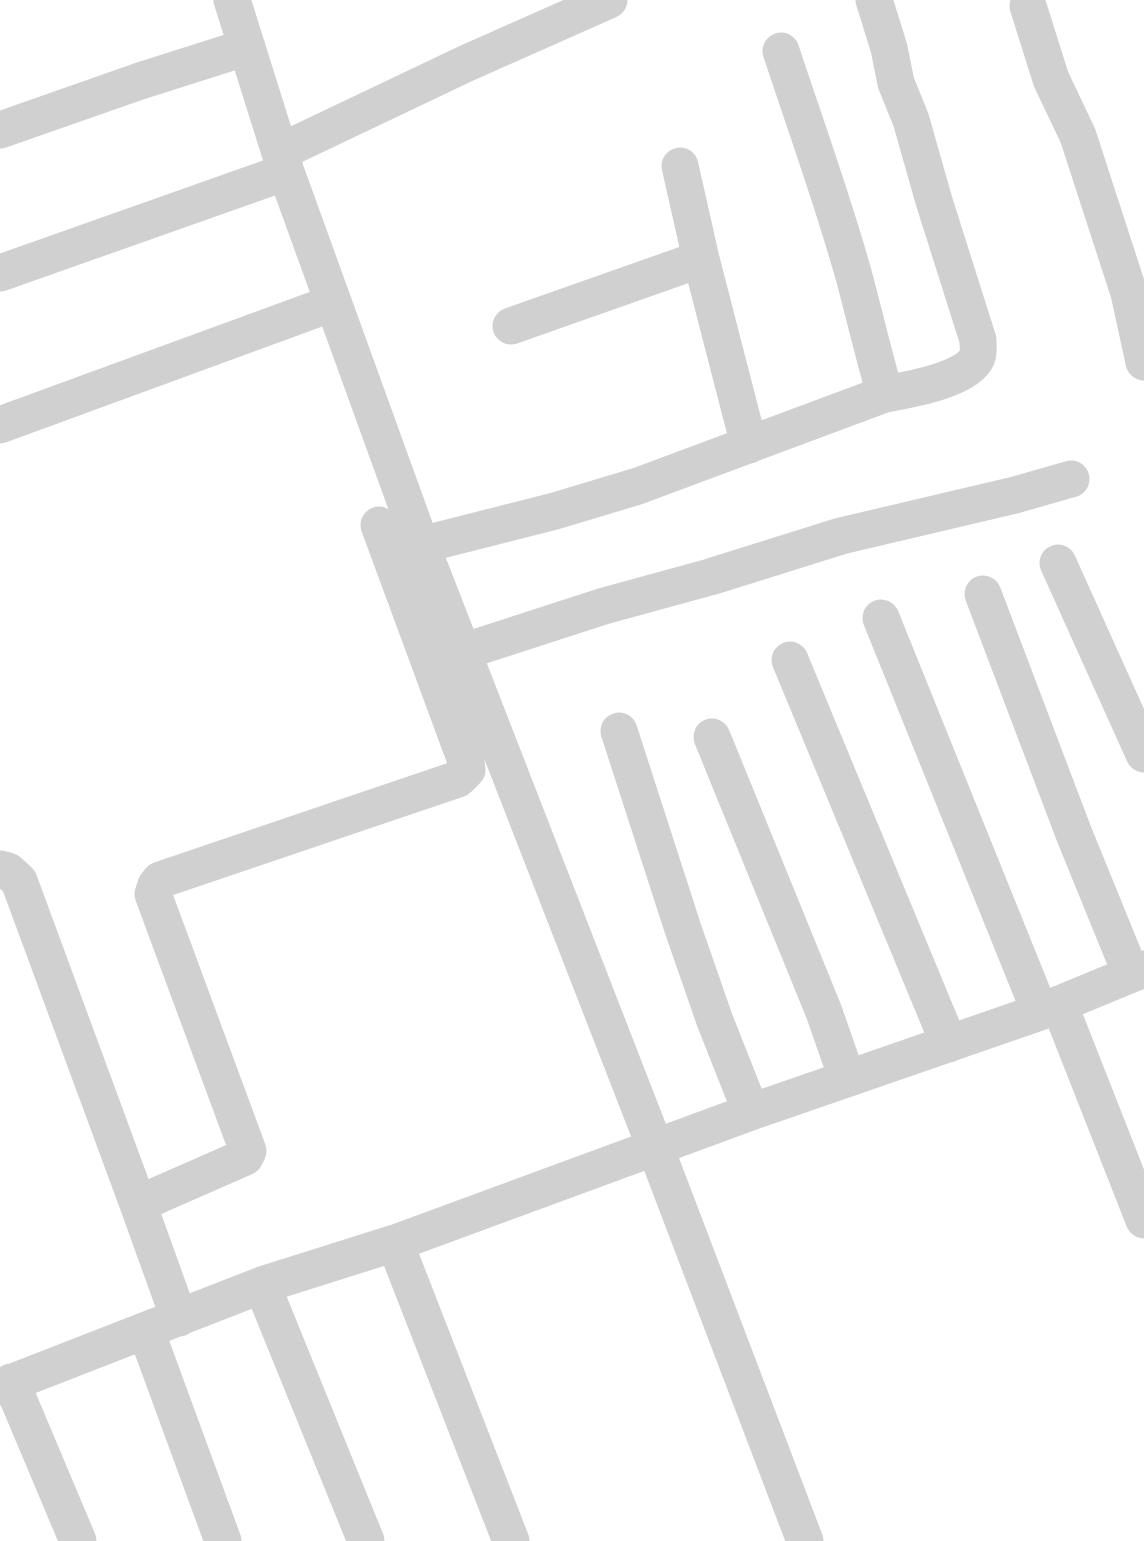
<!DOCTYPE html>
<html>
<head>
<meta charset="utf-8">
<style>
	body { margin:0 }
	canvas { display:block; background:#fff }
</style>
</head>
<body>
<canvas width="1144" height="1541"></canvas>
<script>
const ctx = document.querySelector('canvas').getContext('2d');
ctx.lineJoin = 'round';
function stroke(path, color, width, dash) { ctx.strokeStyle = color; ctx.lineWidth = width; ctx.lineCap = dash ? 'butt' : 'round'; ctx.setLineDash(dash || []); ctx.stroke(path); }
const minor = new Path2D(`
	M232,0L286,172L421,545L655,1147L805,1541
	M1028,6L1051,79L1078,136L1129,293L1144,362
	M781,51C806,127 834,203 855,280C865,318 874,356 885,394
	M0,130L140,81L247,47
	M280,152L467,63L609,0
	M680,166L701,259L749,445
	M0,273L286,172
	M511,326L701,259
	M0,425L333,303
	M421,545L555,511L638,486L885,394C907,390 968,380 977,357C979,352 978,345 978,340L934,201L911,120L896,83L889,48L874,0
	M1058,563L1144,754
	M983,594L1074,834L1131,974
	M881,618L1040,1012
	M462,652L604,606L710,577L841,536L1015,495L1071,479
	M790,660L949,1044
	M619,731L683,929L715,1021L751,1112
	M712,737L824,1012L847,1078
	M0,869L8,871L19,881L138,1204L179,1318
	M1059,1004L1144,1220
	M138,1204L245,1157L248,1151L153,894L156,885L160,880L458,779L467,770L466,761L379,525
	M395,1243L511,1541
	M262,1285L366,1541
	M146,1331L223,1541
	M11,1382L78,1541
	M0,1387L262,1285L395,1243L751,1112L1040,1012L1144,969`);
stroke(minor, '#d0d0d0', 37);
</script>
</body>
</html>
